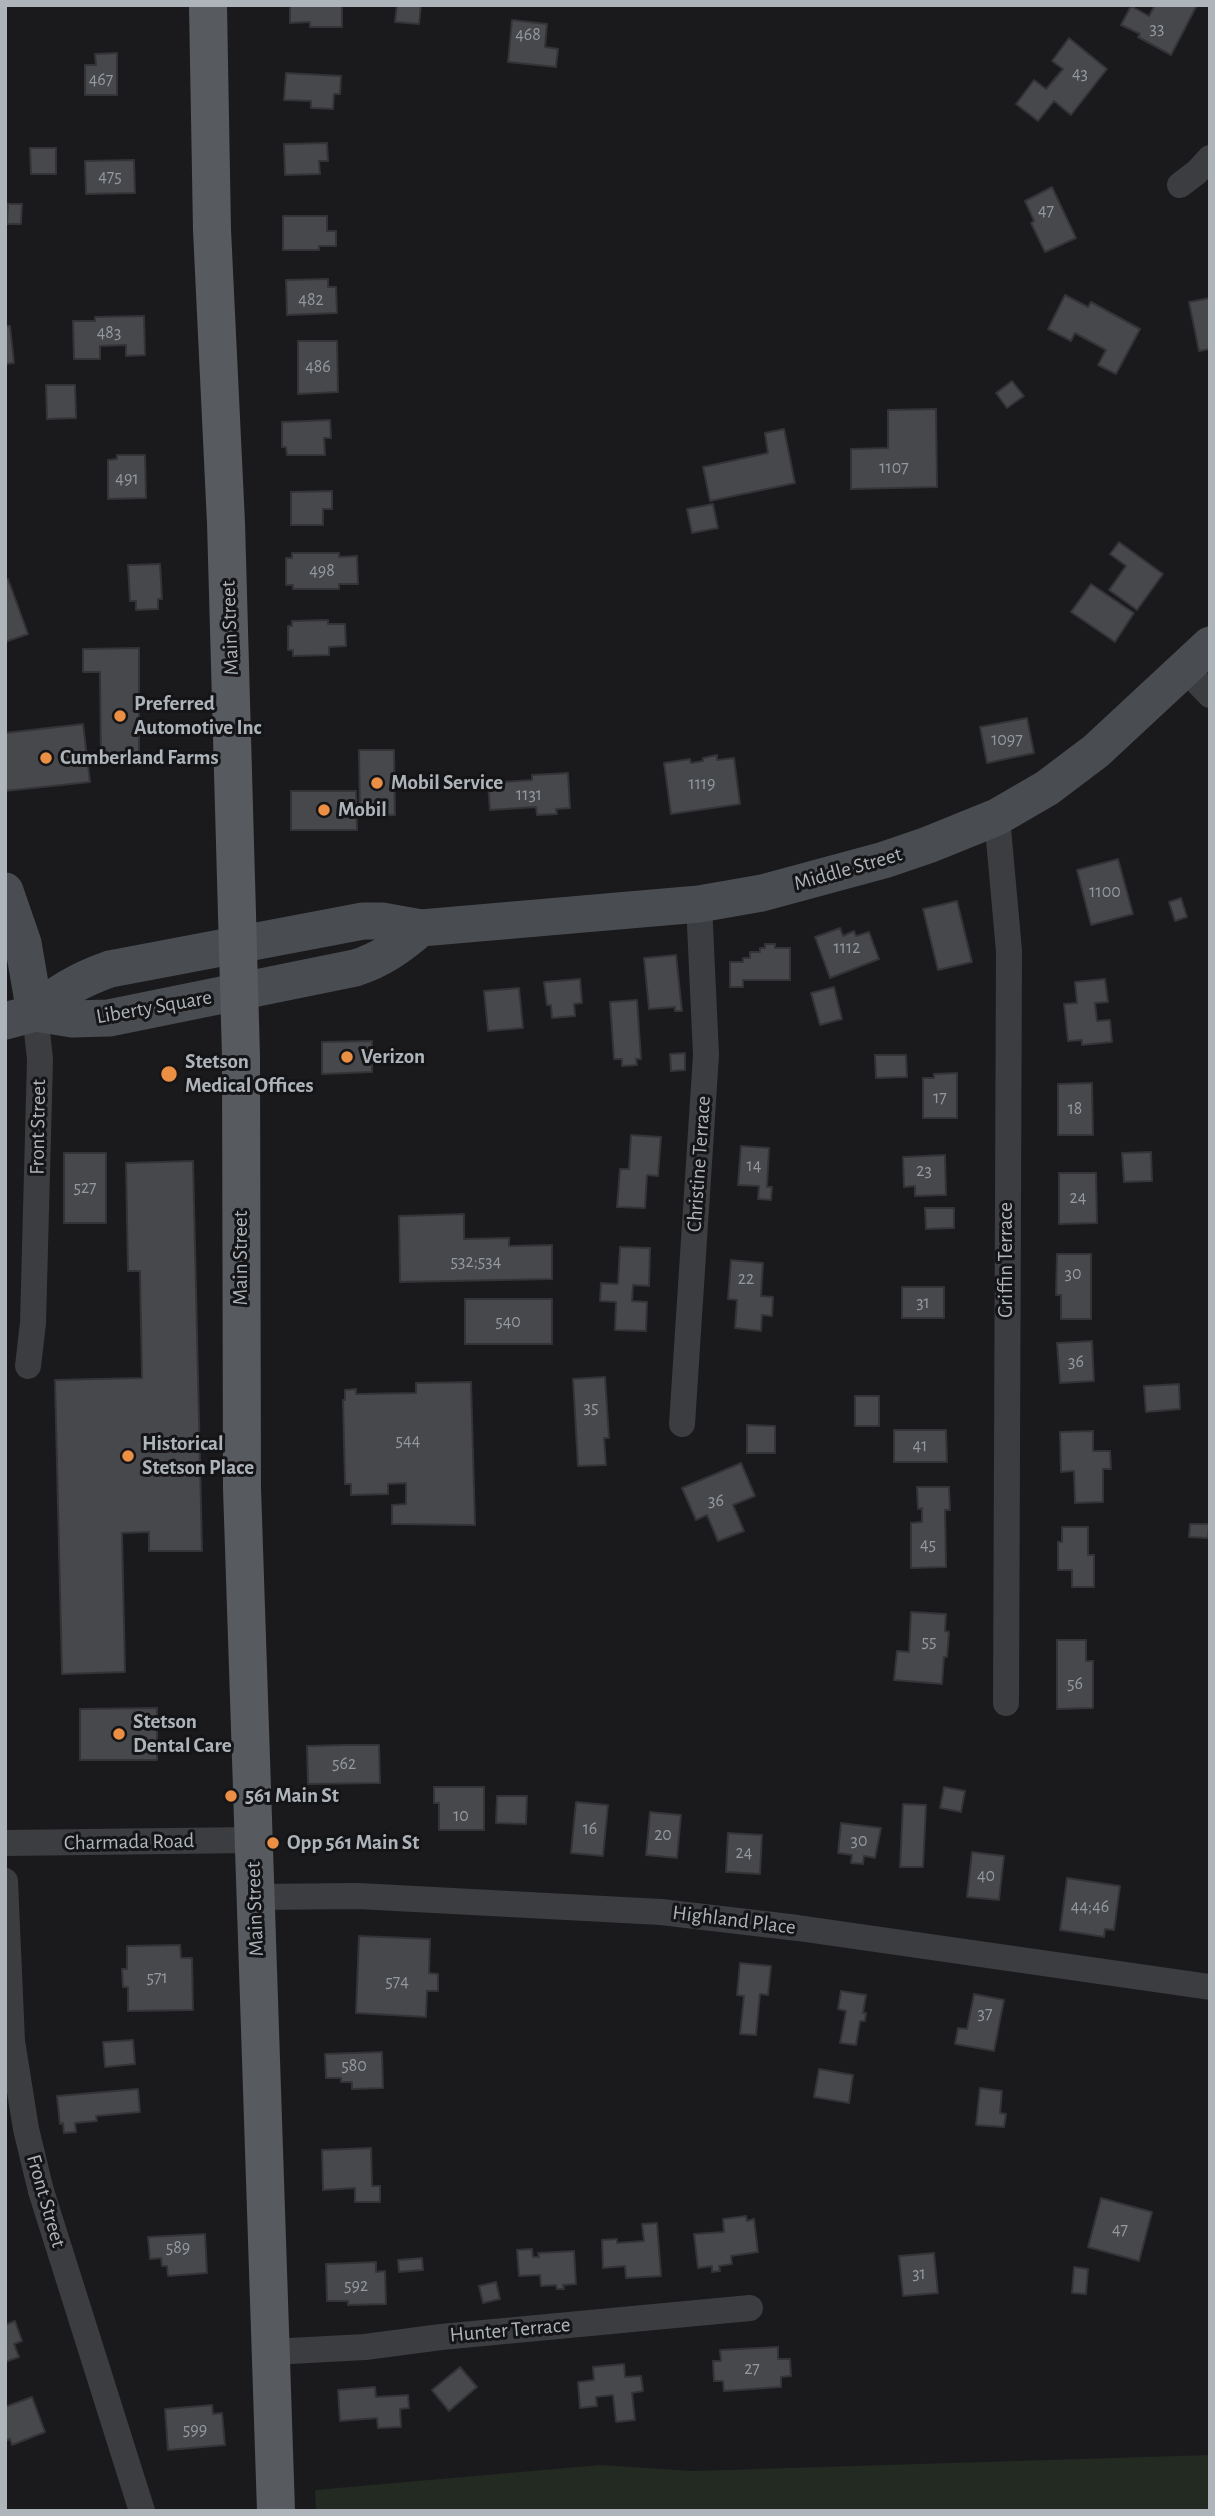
<!DOCTYPE html>
<html>
<head>
<meta charset="utf-8">
<style>
	body { margin:0 }
	#map { position:relative; width:1215px; height:2516px; overflow:hidden; background:#1a1a1c; font-family:"Alegreya Sans",sans-serif }
	canvas { display:block }
	.frame { position:absolute; inset:0; border:7px solid #adb4ba; pointer-events:none }
</style>
</head>
<body>
<div id="map">
<canvas width="1215" height="2516"></canvas>
<div class="frame"></div>
</div>
<script>
const ctx = document.querySelector('canvas').getContext('2d');
ctx.lineJoin = 'round';
function paint(path, color) { ctx.fillStyle = color; ctx.fill(path, 'evenodd'); }
function stroke(path, color, width, dash) { ctx.strokeStyle = color; ctx.lineWidth = width; ctx.lineCap = dash ? 'butt' : 'round'; ctx.setLineDash(dash || []); ctx.stroke(path); }
function label(font, color, halo, rows, align = 'center') {
  ctx.font = font + ' "Alegreya Sans",sans-serif'; ctx.lineWidth = 6; ctx.setLineDash([]); ctx.textBaseline = 'middle'; ctx.strokeStyle = halo; ctx.fillStyle = color; for (const [text, x, y, turn = 0] of rows) {
    ctx.save(); ctx.translate(x, y); ctx.rotate((+turn || 0) * Math.PI / 180); ctx.textAlign = isNaN(turn) ? turn : align; if (halo) ctx.strokeText(text, 0, 0); ctx.fillText(text, 0, 0); ctx.restore();
  }
}
const green = new Path2D(`
	M1210,2455V2511H316L315,2490L600,2465L693,2471Z`);
const building = new Path2D(`
	M290,5H342V27H310V22L290,23Z
	M397,5H421L419,24L395,22Z
	M1155,5H1197L1171,55L1138,37L1140,34L1121,25L1131,6L1149,16Z
	M512,20L547,24L545,47L558,49L556,67L508,62Z
	M1069,38L1107,69L1071,115L1054,101L1038,121L1016,104L1034,80L1046,89L1063,69L1052,61Z
	M117,53V95H85V65H96L95,54Z
	M286,73L341,76L340,94H334L333,109L311,108V101L284,100Z
	M327,143L328,161H319L320,174L285,175L284,144Z
	M30,148H56V174H31Z
	M134,160L135,193L86,194L85,161Z
	M1052,187L1076,238L1045,252L1031,223L1034,221L1025,201Z
	M8,204H22L21,224H7Z
	M283,216H327V231H336V246H319V250H283Z
	M328,279V287H336L337,313L287,315L286,280Z
	M1065,295L1088,307L1091,302L1140,329L1116,374L1098,365L1106,350L1075,333L1071,341L1048,329Z
	M1210,298V349L1199,351L1189,302Z
	M144,316L145,355L126,356V345L100,346V359H74L73,321H95V317Z
	M5,326H10L14,363L5,364Z
	M298,341H337L338,392L298,394Z
	M1012,381L1024,396L1007,408L996,393Z
	M46,385H75L76,418L47,419Z
	M936,409L937,487L851,489V449L888,448V410Z
	M330,420L331,438H324L325,455H287L286,447H282V422Z
	M784,429L795,483L710,501L703,467L768,453L765,433Z
	M117,455H145L146,498L108,499V460L117,459Z
	M332,491V509H323V525H291V492Z
	M713,504L718,528L692,533L687,509Z
	M1119,542L1163,574L1137,610L1109,590L1126,566L1110,554Z
	M292,553H339V557L357,556L358,584H339V589H293V585H286V558H292Z
	M160,564L162,599H158V609L136,610V601H130L128,565Z
	M8,579L28,634L5,642V580Z
	M1091,584L1134,613L1115,642L1071,612Z
	M328,620V624H345L346,646L329,647V655L293,656V650H288V626H292V621Z
	M139,648V759H101L100,672H83V649Z
	M1027,718L1034,753L987,763L980,727Z
	M83,724L90,782L5,791V733Z
	M359,750H394L395,815L360,816Z
	M717,755V760L734,758L740,804L671,814L664,763L690,759L691,763L703,761V758Z
	M568,773L570,808L556,809L557,814L537,815L536,807L490,810L488,783L532,780V775Z
	M291,791H356L357,830H291Z
	M1118,859L1133,914L1091,925L1077,870Z
	M1181,898L1187,917L1175,921L1169,902Z
	M957,901L972,962L938,970L923,909Z
	M840,928L843,936L854,931L856,936L869,932L879,959L830,978L815,937Z
	M765,944H775V948H790V980H743V987H730V962H743V958H750V952H760V948H765Z
	M676,955L682,1011H675V1007L649,1009L644,958Z
	M580,979L582,1003L574,1004L575,1016L552,1018L551,1005H547L544,982Z
	M1105,979L1108,1002L1095,1003L1097,1021L1110,1020L1112,1042L1082,1045V1040L1068,1041L1064,1004L1077,1003L1075,982Z
	M834,987L842,1019L820,1025L811,993Z
	M519,988L523,1028L488,1031L484,991Z
	M637,1000L641,1059H636L637,1065L622,1066V1059H614L610,1002Z
	M372,1041V1072L322,1074V1042Z
	M685,1053V1070L671,1071L670,1054Z
	M875,1055H906L907,1077L876,1078Z
	M957,1073V1118H923V1078H934V1074Z
	M1092,1083L1093,1135H1058V1084Z
	M631,1135L661,1137L658,1176L647,1175L645,1208L617,1207L620,1169H629Z
	M741,1146L769,1148L767,1187H772L771,1200L758,1199L759,1186L738,1185Z
	M1151,1152L1152,1181L1124,1182L1122,1153Z
	M64,1153H106V1223H64Z
	M945,1155L946,1195L915,1196V1186L904,1187L903,1157Z
	M193,1161L202,1551H149V1532L122,1533L125,1672L62,1674L55,1380L142,1378L140,1271H128L126,1163Z
	M1059,1173H1096L1097,1223L1059,1224Z
	M925,1208H954V1228L926,1229Z
	M464,1214V1239L509,1238V1246L552,1245V1279L400,1282L399,1216Z
	M620,1247L650,1248L649,1286L633,1285L632,1301L647,1302L646,1331L615,1330L616,1302L600,1301L601,1283L618,1284Z
	M1057,1254H1091V1319H1061V1295H1056Z
	M731,1260L763,1263L761,1296L773,1297L772,1316L762,1315L761,1331L735,1328L737,1300L728,1299Z
	M902,1287H944V1318H902Z
	M465,1299H552V1344H465Z
	M1092,1341L1094,1381L1060,1383L1057,1343Z
	M605,1377L609,1438H604L606,1465L578,1466L573,1379Z
	M471,1382L475,1525L392,1524V1505L406,1504V1483L388,1484V1494L351,1495V1484H345L343,1400H345V1390L356,1389V1394L416,1393V1383Z
	M1179,1384L1180,1409L1146,1412L1144,1386Z
	M855,1396H879V1426H855Z
	M747,1425L775,1426V1453H747Z
	M894,1430H946L947,1462H894Z
	M1093,1431V1451H1110L1111,1469H1103V1502L1075,1503L1074,1471L1061,1472L1060,1432Z
	M741,1463L755,1496L733,1505L744,1531L718,1541L707,1515L696,1520L682,1488Z
	M917,1487H949L950,1510H945L946,1567L911,1568V1523L922,1522V1508L918,1509Z
	M1190,1524H1209L1208,1538L1189,1537Z
	M1062,1527H1088V1555H1094V1587H1072V1570H1058V1542H1062Z
	M911,1612L946,1614L945,1631L949,1632L947,1657H944L942,1684L894,1680L897,1651L909,1652Z
	M1057,1640H1086V1661H1093V1708L1057,1709Z
	M157,1708V1760H80V1709Z
	M347,1745H379L380,1783L308,1784L307,1746Z
	M434,1787H484V1830H439V1803H434Z
	M944,1787L965,1791L961,1812L940,1808Z
	M497,1796H527L526,1824L496,1823Z
	M576,1802L608,1805L603,1856L571,1853Z
	M903,1804L926,1805L923,1867H900Z
	M650,1812L681,1815L677,1858L646,1855Z
	M841,1823L881,1828L875,1858L864,1856L863,1864L851,1863L852,1855L838,1853Z
	M728,1833L762,1835L760,1874L726,1872Z
	M972,1852L1004,1856L999,1900L967,1897Z
	M1067,1878L1120,1886L1114,1930L1105,1929L1104,1937L1060,1930Z
	M359,1936L430,1939L429,1973L438,1974V1991H427L426,2017L356,2013Z
	M180,1945L181,1958H192L193,2010L128,2011V1987H123L122,1969H127V1946Z
	M740,1963L771,1966L768,1995L760,1994L756,2035L740,2034L744,1996L737,1995Z
	M841,1991L866,1995L863,2013H866L865,2021H860L856,2045L840,2043L846,2011L838,2009Z
	M974,1994L1004,2000L994,2051L955,2044L958,2028L967,2029Z
	M133,2040L135,2064L105,2067L103,2042Z
	M382,2052L383,2088L352,2089V2082H341V2078H326L325,2054Z
	M819,2069L853,2075L849,2103L814,2097Z
	M980,2088L1002,2091L1000,2113L1006,2114L1004,2127L976,2125Z
	M138,2089L140,2112L96,2116L97,2121L75,2123L76,2132L64,2133L63,2123L60,2124L57,2096Z
	M371,2148L372,2186H380V2202H355V2188L323,2190L322,2150Z
	M1101,2198L1152,2212L1139,2261L1088,2247Z
	M746,2216L747,2221L754,2219L758,2252L731,2256L732,2264L719,2266L720,2271L712,2272V2266L698,2268L694,2234L724,2232L723,2219Z
	M657,2223L661,2276L626,2278L625,2266L603,2268L602,2240L617,2239V2243L644,2241L642,2224Z
	M205,2234L207,2273L168,2276L167,2266H162L161,2258L150,2259L148,2237Z
	M532,2249L533,2257H539L538,2253L574,2251L576,2284L563,2285L564,2289H557L556,2285L541,2286L540,2275L519,2276L517,2250Z
	M934,2253L938,2293L903,2296L899,2256Z
	M422,2258L423,2270L399,2272L398,2260Z
	M376,2262V2272L385,2271L386,2304L348,2305V2301H327L326,2264Z
	M1074,2267L1088,2269L1086,2294L1072,2293Z
	M496,2282L500,2299L483,2303L479,2286Z
	M15,2321L22,2341L14,2344L19,2357L5,2362V2325Z
	M778,2347V2359H790L791,2376L781,2377V2387L724,2391L723,2381H714L713,2361H721L720,2350Z
	M624,2364L625,2377L641,2376L643,2391L632,2393L635,2420L616,2422L613,2395L596,2397L597,2406L580,2408L578,2382L594,2380L593,2367Z
	M460,2367L477,2387L449,2411L432,2390Z
	M375,2387L376,2397L408,2395L409,2408L400,2409L401,2427L378,2428L377,2418L340,2421L338,2390Z
	M32,2397L45,2432L12,2445L10,2439L5,2441V2407Z
	M212,2405L213,2414L222,2413L225,2445L168,2450L165,2409Z`);
const street = new Path2D(`
	M1180,185L1197,172L1210,158
	M1185,669L1210,695
	M997,817L1009,951L1006,1703
	M28,1366L33,1323L40,1059L35,1013
	M682,1424L706,1055L699,904
	M5,1843L253,1840
	M5,1881L12,2041L26,2129L41,2191L142,2511
	M255,1897L358,1896L661,1912L798,1928L1210,1987
	M271,2352L365,2347L441,2337L750,2308`);
const secondary = new Path2D(`
	M5,891L23,943L35,1013
	M35,1013C57,992 81,979 110,969L363,921H382L421,928L699,904L762,893L884,860L928,845L997,817L1047,788L1096,751L1210,645
	M5,1021L35,1013L72,1019L109,1018L355,968C381,960 400,946 421,928`);
const primary = new Path2D(`
	M208,5L212,230L226,523L241,1057L242,1488L276,2511`);
const markers = [
	[120,716,7,"#ea8f44"],
	[46,758,7,"#ea8f44"],
	[377,783,7,"#ea8f44"],
	[324,810,7,"#ea8f44"],
	[347,1057,7,"#ea8f44"],
	[169,1074,9,"#ea8f44"],
	[128,1456,7,"#ea8f44"],
	[119,1734,7,"#ea8f44"],
	[231,1796,7,"#ea8f44"],
	[273,1843,7,"#ea8f44"]
];
const numberNames = [
	["33",1157,29],
	["468",528,35],
	["43",1080,74],
	["467",101,80],
	["475",110,177],
	["47",1046,211],
	["482",311,300],
	["483",109,333],
	["486",318,367],
	["1107",894,468],
	["491",127,479],
	["498",322,571],
	["1097",1007,740],
	["1119",702,784],
	["1131",529,795],
	["1100",1105,892],
	["1112",847,948],
	["17",940,1098],
	["18",1075,1109],
	["14",754,1166],
	["23",924,1171],
	["527",85,1188],
	["24",1078,1198],
	["532;534",476,1262],
	["30",1073,1274],
	["22",746,1279],
	["31",923,1303],
	["540",508,1322],
	["36",1076,1362],
	["35",591,1408],
	["544",408,1441],
	["41",920,1446],
	["36",716,1501],
	["45",928,1545],
	["55",929,1642],
	["56",1075,1684],
	["562",344,1764],
	["10",461,1816],
	["16",590,1829],
	["20",663,1835],
	["30",859,1841],
	["24",744,1853],
	["40",986,1876],
	["44;46",1090,1907],
	["571",157,1978],
	["574",397,1982],
	["37",985,2014],
	["580",354,2066],
	["47",1120,2230],
	["589",178,2248],
	["31",919,2274],
	["592",356,2286],
	["27",752,2369],
	["599",195,2430]
];
const streetNames = [
	["Main Street",230,628,-92],
	["Middle Street",848,869,-16],
	["Liberty Square",154,1007,-10],
	["Front Street",38,1127,-89],
	["Christine Terrace",699,1164,-86],
	["Main Street",241,1258,-90],
	["Griffin Terrace",1006,1260,-90],
	["Charmada Road",129,1842,-1],
	["Main Street",255,1909,-92],
	["Highland Place",734,1920,7],
	["Front Street",46,2201,74],
	["Hunter Terrace",510,2330,-5]
];
const poiNames = [
	["Preferred",134,704],
	["Automotive Inc",134,728],
	["Cumberland Farms",60,758],
	["Mobil Service",391,783],
	["Mobil",338,810],
	["Verizon",361,1057],
	["Stetson",185,1062],
	["Medical Offices",185,1086],
	["Historical",142,1444],
	["Stetson Place",142,1468],
	["Stetson",133,1722],
	["Dental Care",133,1746],
	["561 Main St",245,1796],
	["Opp 561 Main St",287,1843]
];
paint(green, '#222a22');
paint(building, '#47484c');
stroke(building, '#343438', 2);
stroke(street, '#3b3d40', 26);
stroke(secondary, '#494c50', 37);
stroke(primary, '#575a5f', 38);
for (const [x, y, r, color] of markers) { const dot = new Path2D(); dot.arc(x, y, r, 0, 2 * Math.PI); ctx.fillStyle = color; ctx.fill(dot); stroke(dot, '#151517', 2.5); }
label('18px', '#94999e', null, numberNames);
label('21px', '#adb4ba', '#151517', streetNames);
label('bold 21px', '#adb4ba', '#151517', poiNames, 'left');
</script>
</body>
</html>
